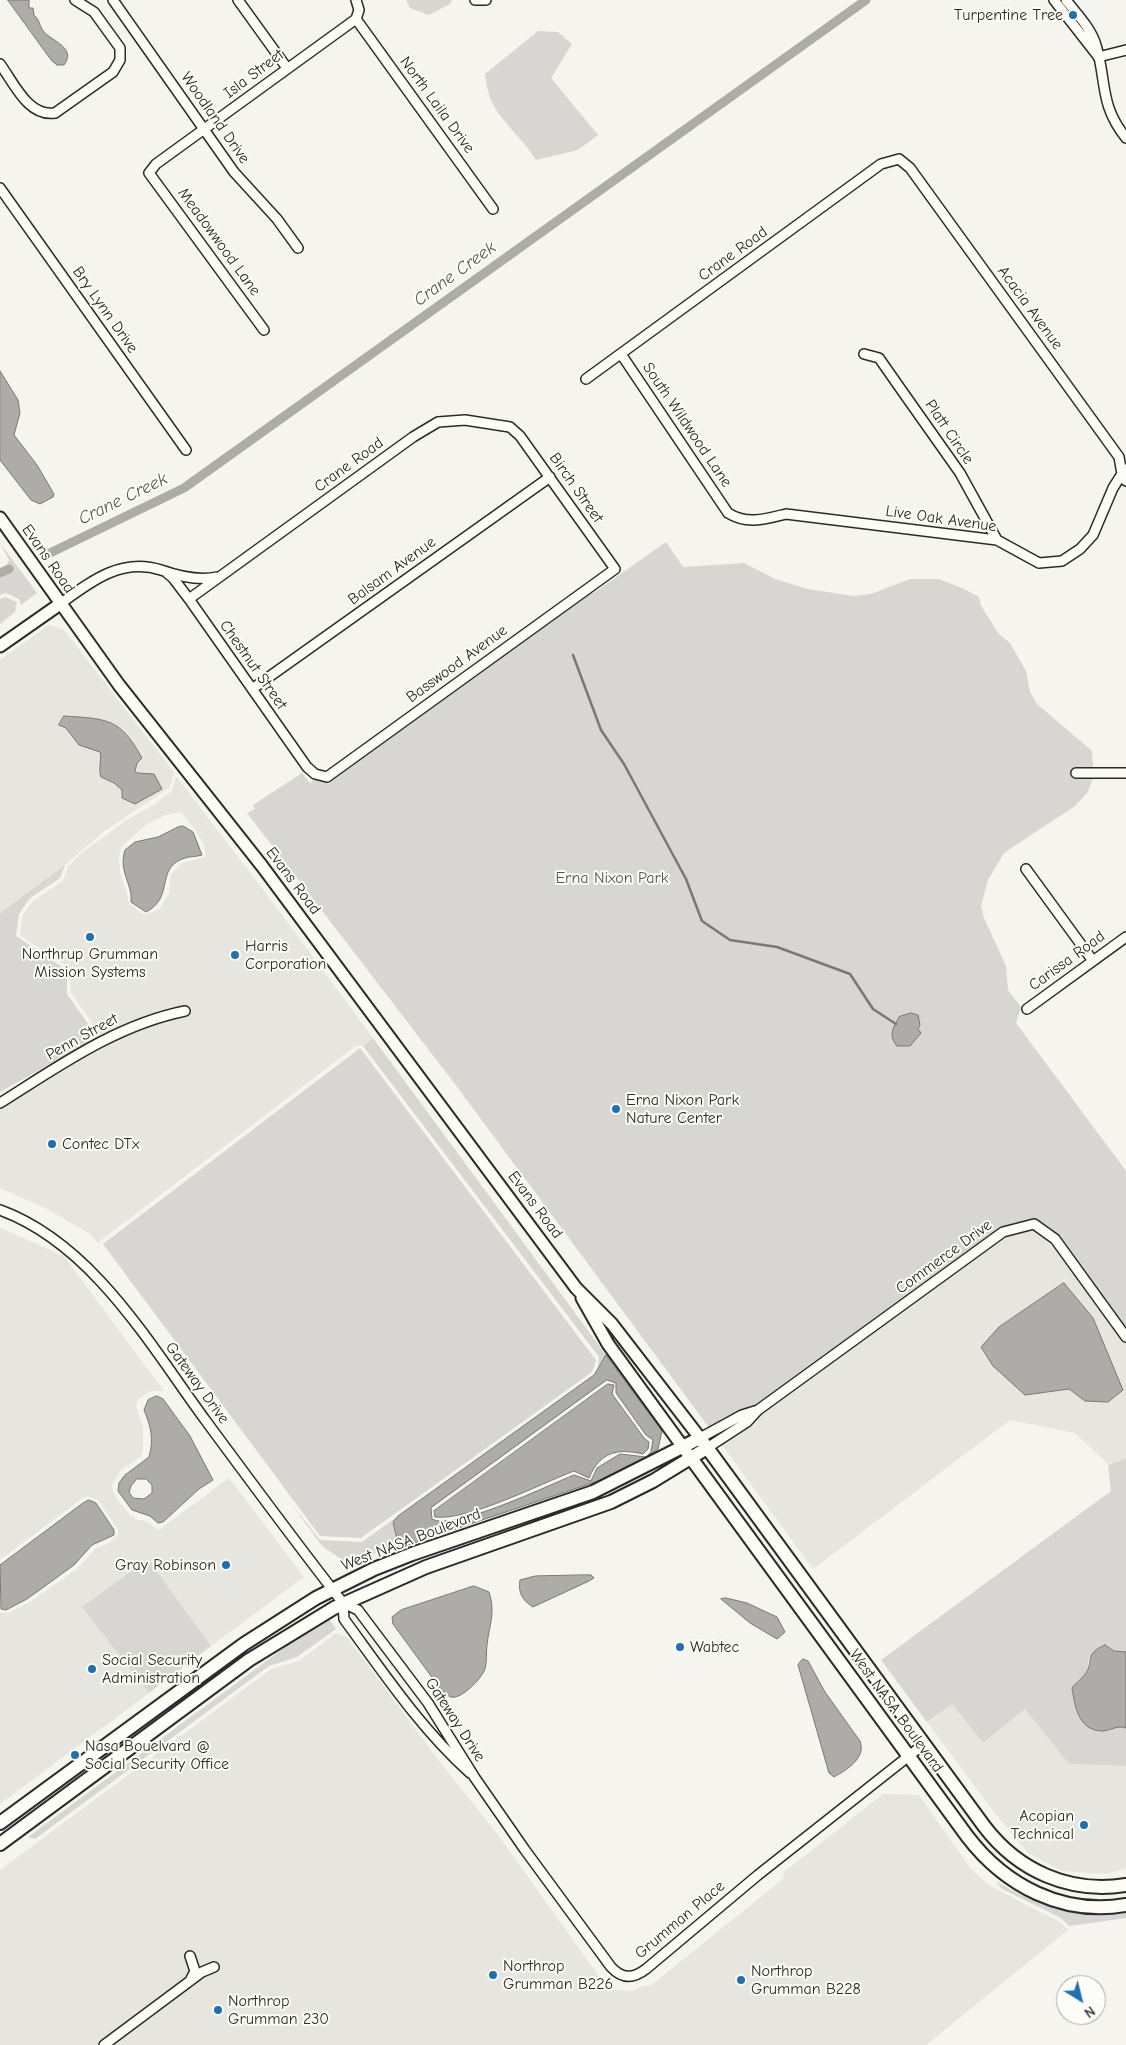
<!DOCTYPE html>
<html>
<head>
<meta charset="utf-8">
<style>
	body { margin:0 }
	#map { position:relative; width:1126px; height:2045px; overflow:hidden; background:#f5f4ef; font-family:"Comic Neue",sans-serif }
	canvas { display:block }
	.north { position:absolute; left:1056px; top:1975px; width:50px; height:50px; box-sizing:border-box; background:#fdfcf7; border:1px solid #a9a8a5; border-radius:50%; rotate:144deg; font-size:14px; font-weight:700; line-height:20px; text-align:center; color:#2b2b2b }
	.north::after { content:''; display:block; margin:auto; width:18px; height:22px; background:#1f6fb2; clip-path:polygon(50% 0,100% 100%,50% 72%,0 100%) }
</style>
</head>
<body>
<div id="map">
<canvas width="1126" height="2045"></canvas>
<div class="north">N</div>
</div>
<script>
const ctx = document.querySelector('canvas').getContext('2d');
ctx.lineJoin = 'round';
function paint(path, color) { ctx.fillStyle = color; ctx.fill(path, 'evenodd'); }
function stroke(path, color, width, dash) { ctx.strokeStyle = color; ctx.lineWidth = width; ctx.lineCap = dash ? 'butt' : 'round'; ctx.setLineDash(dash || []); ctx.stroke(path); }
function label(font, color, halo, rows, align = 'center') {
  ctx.font = font + ' "Comic Neue",sans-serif'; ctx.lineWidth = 4; ctx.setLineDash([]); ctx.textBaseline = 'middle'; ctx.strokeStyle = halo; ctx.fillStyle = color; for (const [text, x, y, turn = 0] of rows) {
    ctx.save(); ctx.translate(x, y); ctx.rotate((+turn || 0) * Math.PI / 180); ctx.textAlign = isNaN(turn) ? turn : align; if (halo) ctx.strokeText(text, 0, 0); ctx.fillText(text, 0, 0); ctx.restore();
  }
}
const built = new Path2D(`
	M49,625L64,630L174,772L170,787L102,833L60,869L0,913V660Z
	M176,776L268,896L373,1038L363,1046L357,1045L100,1241L99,1244L90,1234L47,1209L0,1188V1108L122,1035L165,1019L190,1014L187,1005L162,1010L118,1026L93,1040L95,1027L71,993L70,969L20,935L22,916L33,901L63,881L68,867L79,855L128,819L152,806L172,791ZM181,812L196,831L204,845L206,857L182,863L171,874L169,893L160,909L144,915L128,902V896L120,873L119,856L122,846L147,824L166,815Z
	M0,1228L64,1256L164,1391H151L138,1399L136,1407L143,1426V1451L141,1457L121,1470L113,1483L112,1488L116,1498L130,1515L137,1520H144L159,1530L229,1478L304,1577L211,1646L148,1559L83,1607L149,1693L0,1804V1613H8L30,1602L77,1569L95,1549L109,1543L118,1535V1529L98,1500L88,1496L80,1500L0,1560Z
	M1033,1229L1057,1249L1126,1344V1458L1108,1464L1075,1433L1010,1420L813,1569L722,1445L751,1427L763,1412L1004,1237ZM1069,1389L1123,1390L1107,1402L1085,1401Z
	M336,1633L347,1637L436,1757L501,1839L600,1978L613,1990L633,1991L642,1986H650L783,1879L784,1872L883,1794L919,1795L971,1869L990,1886L1060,1922L1068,1930L926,2045H0V1870L271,1669L299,1661Z
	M952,1704L983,1743L1025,1709L1069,1764L1126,1766V1868L1107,1874L1062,1871L1028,1853L994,1812L927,1722Z`);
const green = new Path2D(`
	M406,0H452L450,4L429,15L410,8Z
	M538,31L558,32L572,44L551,78L598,135L578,150L536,160C523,138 498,120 490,97C487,90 486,81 485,74Z
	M666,542L683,567L744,563L775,579L808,589L853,596L871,594L910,579H939L964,589L979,597L981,606L999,634L1010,643L1026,671L1030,692L1037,704L1092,751L1093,768L1071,769L1072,778H1093L1088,792L1075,806L1004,853L988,880L981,906L984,918L1006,966L1008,990L1021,1007L1016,1023L1126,1171V1330L1036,1220H1032L1000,1228L758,1404L746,1408L710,1429L455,1084L247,813L255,809L253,805L302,773L310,783L315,779L330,780L585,596L595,592Z
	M0,543L37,593L21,605L19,599L6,593L0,595V571L5,568L9,560Z
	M5,597L17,602L15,612L0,624V599Z
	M65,865L60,878L30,898L19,914L16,936L67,970V994L91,1028L89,1042L0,1092V913Z
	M373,1038L606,1355L598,1366L599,1357L363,1046Z
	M360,1048L596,1360L592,1372L361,1538L320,1536L103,1244Z
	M1126,1458V1652L1114,1651L1105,1645L1089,1658L1087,1673L1075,1683L1103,1731L1119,1726L1126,1728V1766L1069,1764L1025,1709L983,1743L952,1704L927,1722L881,1660L1111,1491L1108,1465Z
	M290,1502L320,1540L362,1542L398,1516L393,1522L397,1544L371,1555L344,1561L322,1546Z
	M148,1559L211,1646L149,1693L82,1607Z
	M328,1618L336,1629L297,1657L269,1666L35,1839L28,1837L307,1631Z
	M996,1881C1035,1905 1080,1920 1126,1913V1918L1069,1926L1061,1918L1002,1889Z`);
const water = new Path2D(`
	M8,0H29V8H33L34,15C40,20 39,26 44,32C52,41 77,48 64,65H57L52,61Z
	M0,371L18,400L20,413L14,435L37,465L54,494L53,497L40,504L31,500L0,460Z
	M64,716C108,719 120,718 142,758L137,763L135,771L137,773L154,774L162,789L135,804L122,798V790L114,783L101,777C98,768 102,761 100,752L79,745L66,728L59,725Z
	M183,826L193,832L202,855C196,857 189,856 182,859C156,869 174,898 146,912L131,902C133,884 118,872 125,850L135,842L158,837L178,827Z
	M911,1013L918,1015L920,1025L918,1029L921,1033L910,1046H897C888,1035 893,1028 899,1017Z
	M1064,1283L1093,1318L1123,1390L1108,1402L1085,1401L1069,1389L1025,1395L993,1366L981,1347L999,1327Z
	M606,1355L662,1431L658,1449L636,1464L601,1480L399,1548L393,1522L398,1516L594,1375ZM607,1380L616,1383V1393L646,1435L653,1440L651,1452L646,1457L620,1454L597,1468L591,1481L574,1475C549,1485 452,1532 432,1519L431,1508Z
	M608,1384L614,1385L612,1394L644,1438L649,1442L648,1449L643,1454C617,1448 600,1452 589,1478L574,1471C540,1484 468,1521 435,1517L434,1511Z
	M157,1396L163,1399L190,1436L213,1480L199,1489L163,1522L158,1523L150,1516L132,1510L118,1491L119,1483L125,1475L149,1457C154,1439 151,1427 144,1410L148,1400ZM137,1479H146L152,1485V1493L144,1499L133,1498L129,1492L131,1486Z
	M89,1500L96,1503L114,1530V1535L92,1545L74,1565L27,1599L6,1610L1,1609L0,1565L83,1503Z
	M591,1575L594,1578L589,1581L533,1607C522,1600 518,1593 520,1580L535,1576Z
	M474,1586L489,1592C496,1613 489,1625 487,1645C486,1653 487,1662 485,1669C482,1678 461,1700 451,1697C448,1696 444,1693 442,1691L393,1624L392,1617L401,1610Z
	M726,1598L747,1603L777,1617L785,1632L777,1639L750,1623L721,1599Z
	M1105,1645L1114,1651L1126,1652V1728C1117,1725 1112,1730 1103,1731C1078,1731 1075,1706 1072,1688C1076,1682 1083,1678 1086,1673C1094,1660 1084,1654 1105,1645Z
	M803,1659L808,1661L825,1692L860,1741C866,1758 848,1769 834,1777L829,1773L798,1665Z`);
const stream = new Path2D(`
	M573,655L601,730L624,764L686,879L702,921L730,940L777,947L850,974L873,1009L896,1024`);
const canal = new Path2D(`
	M50,553L184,488L866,0
	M0,573L9,569`);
const minor = new Path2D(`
	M113,0L234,172L277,219L298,248
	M238,0L287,68
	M356,0L359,10L356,19
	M475,0H486
	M1054,0L1097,55
	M1066,0C1076,13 1091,28 1096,45C1107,82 1099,104 1126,138
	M356,19L493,209
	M1098,57L1126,50
	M0,64C14,83 28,117 55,113L113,72L120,60V48L94,12L75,0
	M0,188L186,450
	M264,330L149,173L156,164L356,19
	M621,354L728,513C747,525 766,519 786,514L997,540L1039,563L1062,561L1080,549L1093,535L1113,488L1125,469
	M864,354L879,358L900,388L960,473L997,540
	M586,379L881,164L899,159L910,168L1119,457L1122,474L1126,481
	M167,573L173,578L189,599L307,767L315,774L327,777L615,569L520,436L510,427L465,420L438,422L413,437L189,599
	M60,604C90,582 121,557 161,570C178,576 199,581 217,577
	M252,689L550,477
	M1076,773H1126
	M1026,869L1093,961
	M1027,1009L1126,937
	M0,1103C59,1066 116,1025 185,1011
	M0,1210C93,1244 150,1345 206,1421C251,1482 296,1543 343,1603L358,1610L428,1703L475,1778L525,1850L611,1967C622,1979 633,1979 646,1969L758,1875L924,1744
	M700,1438L742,1415L758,1410
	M707,1448L747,1422L758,1410L1003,1232L1034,1224L1055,1239L1126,1337
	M343,1603L344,1619C383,1672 420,1728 470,1773
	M190,1981L195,1971L190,1956
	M104,2045L202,1972L214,1967`);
const tertiary = new Path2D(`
	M0,518L119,685L262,866L576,1288L612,1324L700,1438
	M0,646L60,604
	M582,1298L608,1344L688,1454`);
const secondary = new Path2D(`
	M691,1458L967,1836C1005,1886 1063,1916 1126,1905
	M0,1823L244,1644L316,1598L374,1569L412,1554L593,1492L700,1438L984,1826C1018,1871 1070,1894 1126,1885
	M0,1844L249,1660L334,1608L426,1567L611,1502L653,1481L707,1448`);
const markers = [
	[1073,15,5,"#1f6fb2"],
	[90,937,5,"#1f6fb2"],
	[235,955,5,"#1f6fb2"],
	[616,1109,5,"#1f6fb2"],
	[52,1144,5,"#1f6fb2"],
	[226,1565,5,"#1f6fb2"],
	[680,1647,5,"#1f6fb2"],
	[92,1669,5,"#1f6fb2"],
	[75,1755,5,"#1f6fb2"],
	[1084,1825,5,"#1f6fb2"],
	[493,1975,5,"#1f6fb2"],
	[741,1980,5,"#1f6fb2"],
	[218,2010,5,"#1f6fb2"]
];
const poiNames = [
	["Turpentine Tree",1063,15,"right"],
	["Harris",245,946],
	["Corporation",245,964],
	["Northrup Grumman",90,954,"center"],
	["Mission Systems",90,972,"center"],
	["Erna Nixon Park",626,1100],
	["Nature Center",626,1118],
	["Contec DTx",62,1144],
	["Gray Robinson",216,1565,"right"],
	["Wabtec",690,1647],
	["Social Security",102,1660],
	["Administration",102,1678],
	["Nasa Bouelvard @",85,1746],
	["Social Security Office",85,1764],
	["Acopian",1074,1816,"right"],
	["Technical",1074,1834,"right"],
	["Northrop",503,1966],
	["Grumman B226",503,1984],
	["Northrop",751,1971],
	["Grumman B228",751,1989],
	["Northrop",228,2001],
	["Grumman 230",228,2019]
];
const streetNames = [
	["Isla Street",254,74,-37],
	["North Laila Drive",437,105,54],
	["Woodland Drive",215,118,55],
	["Meadowwood Lane",219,242,54],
	["Crane Road",733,254,-36],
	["Acacia Avenue",1030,308,54],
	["Bry Lynn Drive",105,310,55],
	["South Wildwood Lane",687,425,56],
	["Platt Circle",949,432,56],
	["Crane Road",349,465,-36],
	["Birch Street",576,488,55],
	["Live Oak Avenue",941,519,8],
	["Evans Road",48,559,55],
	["Balsam Avenue",392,571,-36],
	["Basswood Avenue",457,664,-36],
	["Chestnut Street",253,665,55],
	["Evans Road",293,881,53],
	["Carissa Road",1067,961,-36],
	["Penn Street",82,1037,-29],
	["Evans Road",535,1205,53],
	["Commerce Drive",944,1257,-36],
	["Gateway Drive",197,1383,54],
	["West NASA Boulevard",411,1540,-21],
	["West NASA Boulevard",896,1711,54],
	["Gateway Drive",455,1720,57],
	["Grumman Place",680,1920,-40]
];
const parkNames = [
	["Erna Nixon Park",612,878]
];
const waterNames = [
	["Crane Creek",455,274,-36],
	["Crane Creek",123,499,-26]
];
paint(built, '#e6e5e0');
paint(green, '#d7d6d2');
paint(water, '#adaca9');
stroke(water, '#797877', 1);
stroke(stream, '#797877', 2.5);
stroke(canal, '#adaca9', 9);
stroke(minor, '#2b2b2b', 12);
stroke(tertiary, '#2b2b2b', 15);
stroke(secondary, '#2b2b2b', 16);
stroke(minor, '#fdfcf7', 9);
stroke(tertiary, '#fdfcf7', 11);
stroke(secondary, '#fdfcf7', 12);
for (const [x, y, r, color] of markers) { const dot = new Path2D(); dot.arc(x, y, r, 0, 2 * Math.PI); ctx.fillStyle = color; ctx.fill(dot); stroke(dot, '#fdfcf7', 2); }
label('16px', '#2b2b2b', '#fdfcf7', poiNames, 'left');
label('16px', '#2b2b2b', '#fdfcf7', streetNames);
label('16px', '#565655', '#fdfcf7', parkNames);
label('italic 18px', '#585857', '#fdfcf7', waterNames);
</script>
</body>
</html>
